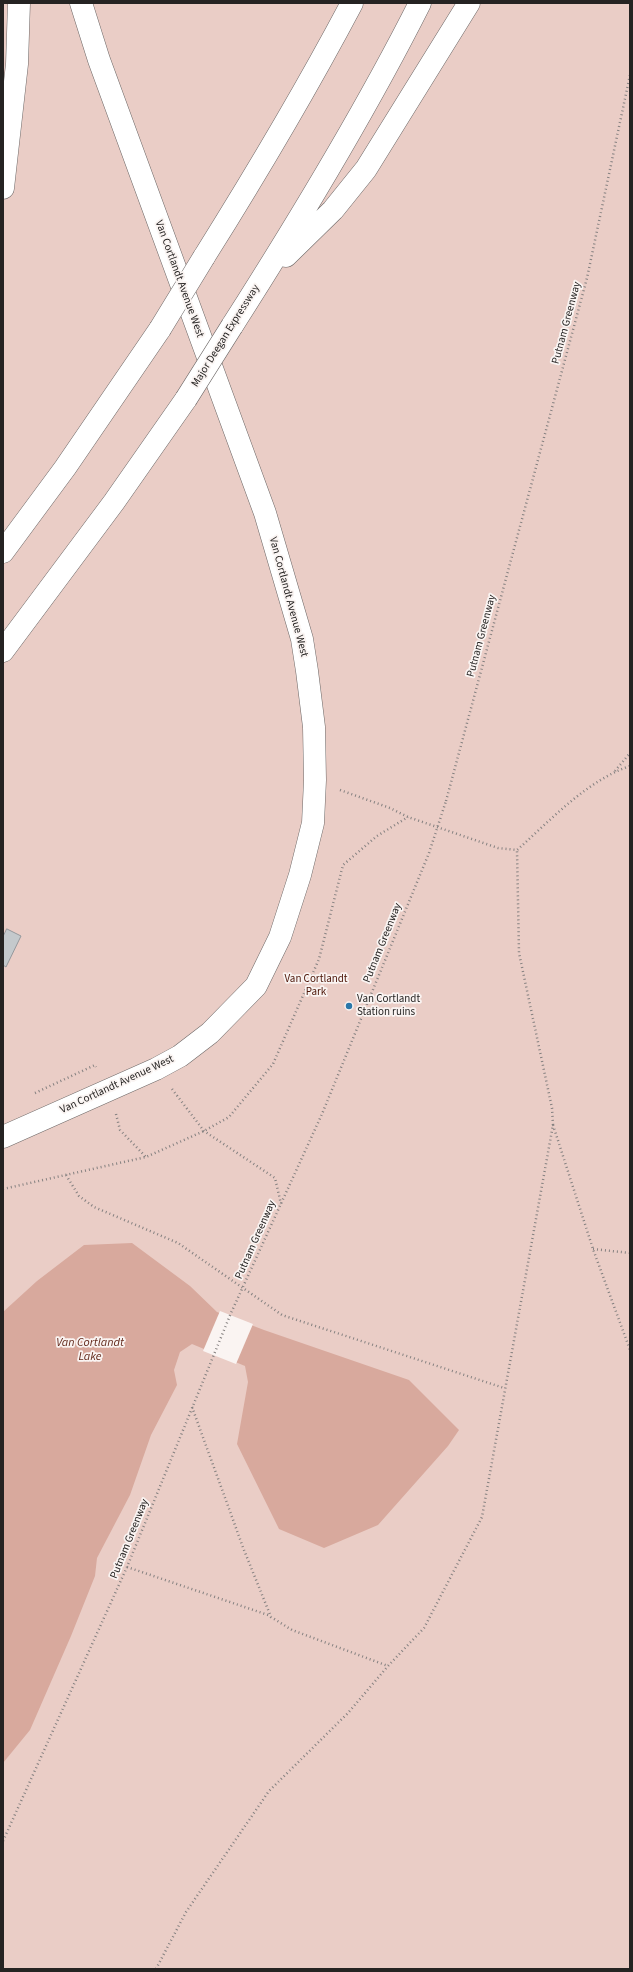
<!DOCTYPE html>
<html>
<head>
<meta charset="utf-8">
<style>
	body { margin:0 }
	#map { position:relative; width:633px; height:1972px; overflow:hidden; background:#faf4f2; font-family:"Source Sans 3",sans-serif }
	canvas { display:block }
	.frame { position:absolute; inset:0; border:4px solid #252322; pointer-events:none }
</style>
</head>
<body>
<div id="map">
<canvas width="633" height="1972"></canvas>
<div class="frame"></div>
</div>
<script>
const ctx = document.querySelector('canvas').getContext('2d');
ctx.lineJoin = 'round';
function paint(path, color) { ctx.fillStyle = color; ctx.fill(path, 'evenodd'); }
function stroke(path, color, width, dash) { ctx.strokeStyle = color; ctx.lineWidth = width; ctx.lineCap = dash ? 'butt' : 'round'; ctx.setLineDash(dash || []); ctx.stroke(path); }
function label(font, color, halo, rows, align = 'center') {
  ctx.font = font + ' "Source Sans 3",sans-serif'; ctx.lineWidth = 3.5; ctx.setLineDash([]); ctx.textBaseline = 'middle'; ctx.strokeStyle = halo; ctx.fillStyle = color; for (const [text, x, y, turn = 0] of rows) {
    ctx.save(); ctx.translate(x, y); ctx.rotate((+turn || 0) * Math.PI / 180); ctx.textAlign = isNaN(turn) ? turn : align; if (halo) ctx.strokeText(text, 0, 0); ctx.fillText(text, 0, 0); ctx.restore();
  }
}
const green = new Path2D(`
	M3,3H630V1969H3Z`);
const water = new Path2D(`
	M132,1243L190,1286L217,1312L264,1330L409,1380L459,1430L448,1446L378,1525L324,1548L279,1529L237,1444L248,1382L245,1366L192,1344L180,1352L174,1370L177,1385L151,1435L130,1495L97,1558L95,1576L71,1636L30,1730L3,1763V1312L37,1281L84,1245Z`);
const pier = new Path2D(`
	M220,1311L253,1324L236,1364L203,1351Z`);
const building = new Path2D(`
	M7,929L21,936L6,967L3,965V937Z`);
const path = new Path2D(`
	M615,771L630,753
	M340,790L390,808L408,817L498,848L517,850C551,820 586,781 630,766
	M446,801L587,278L630,75
	M172,1089L204,1131L275,1178L281,1204
	M35,1093L95,1065L96,1067
	M116,1114L120,1130L146,1157
	M553,1125L593,1249L630,1350
	M66,1175L79,1196L94,1207L178,1243L282,1315L504,1388
	M3,1189L146,1157L204,1131L229,1117L273,1064L319,959L343,865L377,836L408,817
	M593,1249L630,1253
	M192,1407L244,1550L271,1617L292,1630L388,1666
	M127,1567L271,1616
	M3,1841L127,1567L231,1313L322,1114L429,853
	M156,1969L186,1912L269,1791L348,1713L388,1666L424,1628L482,1517L553,1125L552,1108L519,953L517,850`);
const street = new Path2D(`
	M3,1137L156,1069L180,1056L210,1033L256,986L280,937L300,875L313,823L315,780L314,727L307,671L302,639L265,513L99,60L81,3`);
const highway = new Path2D(`
	M3,188L17,64L19,3
	M286,256L333,210L366,169L469,3
	M204,257C256,174 306,90 352,3
	M232,326C299,221 364,114 420,3
	M3,552L65,468L160,329
	M3,651L114,502L186,399`);
const pathBridge = new Path2D(`
	M429,853L446,801`);
const highwayBridge = new Path2D(`
	M160,329L204,257
	M186,399L232,326`);
const markers = [
	[349,1006,4,"#2a77a9"]
];
const streetNames = [
	["Van Cortlandt Avenue West",179,279,70],
	["Putnam Greenway",567,323,-75],
	["Major Deegan Expressway",226,336,-58],
	["Van Cortlandt Avenue West",288,597,75],
	["Putnam Greenway",482,636,-75],
	["Putnam Greenway",383,943,-68],
	["Van Cortlandt Avenue West",117,1085,-25],
	["Putnam Greenway",256,1240,-66],
	["Putnam Greenway",130,1539,-68]
];
const parkNames = [
	["Van Cortlandt",316,980],
	["Park",316,993]
];
const poiNames = [
	["Van Cortlandt",357,1000],
	["Station ruins",357,1013]
];
const waterNames = [
	["Van Cortlandt",90,1343],
	["Lake",90,1357]
];
paint(green, '#eacdc6');
paint(water, '#d8a99d');
paint(pier, '#faf4f2');
paint(building, '#c4c9cc');
stroke(building, '#95999d', 1);
stroke(street, '#6d6867', 23);
stroke(highway, '#6d6867', 23);
stroke(path, '#858180', 2.5, [1, 3]);
stroke(street, '#fff', 22);
stroke(highway, '#fff', 22);
stroke(highwayBridge, '#6d6867', 23, []);
stroke(pathBridge, '#858180', 2.5, [1, 3]);
stroke(highwayBridge, '#fff', 22);
for (const [x, y, r, color] of markers) { const dot = new Path2D(); dot.arc(x, y, r, 0, 2 * Math.PI); ctx.fillStyle = color; ctx.fill(dot); stroke(dot, '#faf4f2', 1.5); }
label('11px', '#252322', '#faf4f2', streetNames);
label('11px', '#4b1406', '#faf4f2', parkNames);
label('11px', '#252322', '#faf4f2', poiNames, 'left');
label('italic 12px', '#632a1c', '#faf4f2', waterNames);
</script>
</body>
</html>
